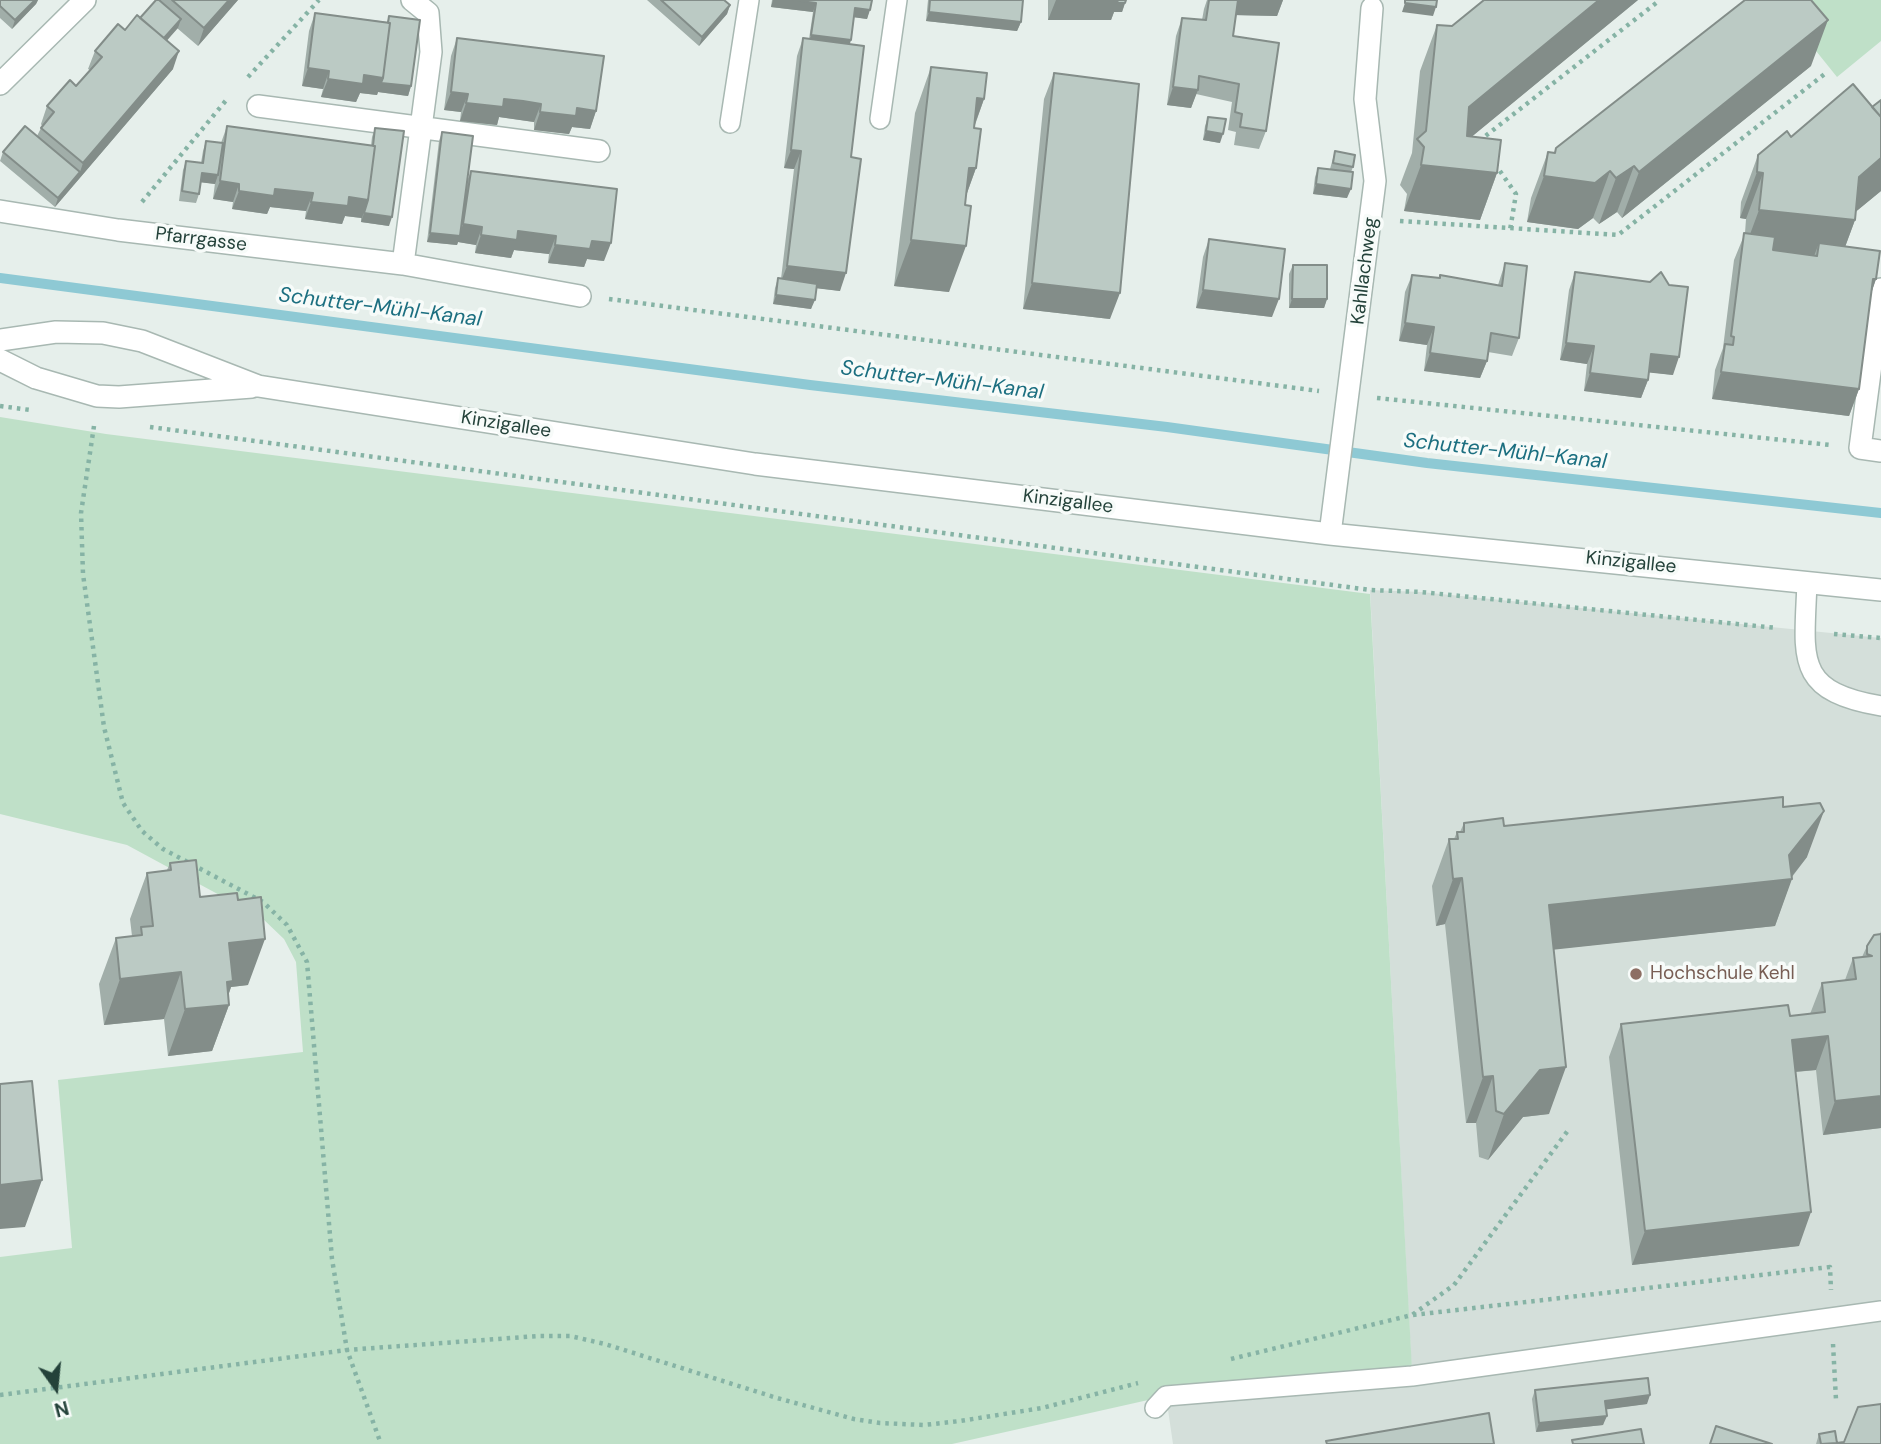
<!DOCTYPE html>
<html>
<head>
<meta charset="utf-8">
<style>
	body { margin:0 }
	#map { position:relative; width:1881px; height:1444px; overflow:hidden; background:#e6efeb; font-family:"DM Sans",sans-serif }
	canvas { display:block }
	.north { position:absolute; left:21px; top:1353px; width:70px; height:70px; -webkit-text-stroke:5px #f7fbf9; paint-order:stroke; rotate:165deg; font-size:19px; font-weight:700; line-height:28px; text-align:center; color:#24423a }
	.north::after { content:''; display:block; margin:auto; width:24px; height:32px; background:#24423a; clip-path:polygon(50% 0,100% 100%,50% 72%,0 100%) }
</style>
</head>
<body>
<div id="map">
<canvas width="1881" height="1444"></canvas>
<div class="north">N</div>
</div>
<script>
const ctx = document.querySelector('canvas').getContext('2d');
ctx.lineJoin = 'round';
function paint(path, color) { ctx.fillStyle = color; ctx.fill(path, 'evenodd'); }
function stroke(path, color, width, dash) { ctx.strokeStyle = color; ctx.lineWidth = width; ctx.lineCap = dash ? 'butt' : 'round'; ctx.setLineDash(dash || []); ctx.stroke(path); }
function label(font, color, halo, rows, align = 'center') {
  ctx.font = font + ' "DM Sans",sans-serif'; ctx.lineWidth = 7; ctx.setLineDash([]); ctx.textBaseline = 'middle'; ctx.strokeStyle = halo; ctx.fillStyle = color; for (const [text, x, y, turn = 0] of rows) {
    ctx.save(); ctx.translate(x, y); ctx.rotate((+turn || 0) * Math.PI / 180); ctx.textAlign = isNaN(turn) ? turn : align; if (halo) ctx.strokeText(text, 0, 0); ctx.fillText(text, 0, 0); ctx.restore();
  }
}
const built = new Path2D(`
	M1370,590L1421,592L1881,638V1444H1173L1166,1396L1412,1375Z`);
const green = new Path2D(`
	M1775,0H1881V41L1837,77Z
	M0,417L106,434L1370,594L1412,1369L1166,1396L952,1444H0V1257L72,1248L58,1080L303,1052L296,962L284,939L262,918L127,845L0,814Z`);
const stream = new Path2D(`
	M0,278L810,385L1167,427L1427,463L1881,513`);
const path = new Path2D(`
	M248,77L319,0
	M1479,141L1660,0
	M1495,164L1516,194L1510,230
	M142,202L228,98
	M1400,221L1618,235L1826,73
	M609,299L1319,391
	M1377,398L1831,445
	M0,406L30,410
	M94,426L81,513L83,574L104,727L123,803L142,831L163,849L263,902L287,925L307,962L332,1259L347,1350L381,1444
	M150,427L1370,590L1421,592L1777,628
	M1834,634L1881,638
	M1413,1315L1830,1267L1831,1290
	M1833,1344L1836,1400
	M1231,1359L1412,1315L1454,1285L1569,1129
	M0,1395L347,1350L538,1336H570L605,1344L777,1398L854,1419L880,1423L924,1425L960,1421L1042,1408L1138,1383`);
const service = new Path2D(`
	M880,119L897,0
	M730,123L749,0
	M1807,583C1804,659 1794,691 1881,706
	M1155,1408L1166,1396L1412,1376L1881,1311`);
const minor = new Path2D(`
	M0,84L85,0
	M258,106L599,151
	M0,211L118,230L403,264L580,296
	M403,264L431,52L428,13L412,0
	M1881,289L1860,448L1881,451
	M0,340L56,332L103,333L142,341L258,386L755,464L1330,534L1881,590
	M0,360L36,378L97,396L119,397L252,387
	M1330,534L1375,181L1365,99L1372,8`);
const wall = new Path2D(`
	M0,0H38L36,4L12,29L0,18Z
	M160,0H238L198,46L177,28L167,40L173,69L55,207L0,161L3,152L37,136L42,126L41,124L47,106L76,86L90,70L88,69L95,51L140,18Z
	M647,0H724L730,5L727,14L699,46Z
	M772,0H872L867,19L854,17L850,44L851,157L840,291L817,288L811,309L773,304L775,288L778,278L781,279L794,169L784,168L797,56L803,38L809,39L813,12L771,7Z
	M928,0H1023L1021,22L1017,31L926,21Z
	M1048,0H1126L1122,12H1114L1111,20H1048Z
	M1207,0H1283L1277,16L1236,15L1233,36L1266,131L1259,149L1234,145L1236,132L1228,130L1232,102L1196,94L1191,108L1167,105L1176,36L1182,18L1202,20L1204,9Z
	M1638,0L1472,136L1497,173L1480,220L1404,211L1407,194L1400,185L1412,153L1420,71L1437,25L1452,26Z
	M315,13L387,22L389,16L411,86L408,96L378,92L377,95L360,93L356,102L321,97L323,89L302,86L309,31Z
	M457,38L596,111L590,129L572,127L569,134L534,130V122L499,117L497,125L460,121L461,112L444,110L451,56Z
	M1811,66L1622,218L1617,212L1599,224L1593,218L1578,229L1527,222L1531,198L1548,152L1555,153L1556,148Z
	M931,67L984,99L975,125L976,168L966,196L949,292L894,286L915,113Z
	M1054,73L1110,319L1023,309L1044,99Z
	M1881,100V191L1855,212V220L1845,247L1876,279L1871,294L1859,389L1849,416L1712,399L1715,370L1723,348L1734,260L1745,233L1746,219L1740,218L1741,202L1758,155L1872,107Z
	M1208,117L1220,143L1203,140L1205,126Z
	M227,126L371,146L372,137L375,128L389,226L361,222V218L345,216L342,224L305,219L306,211L270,207L267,214L232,209L233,202L213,199L215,183V184L201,182L199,194L196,203L179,201L183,170L186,161L201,163L203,151L206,141L221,143Z
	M442,132L467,181L471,171L604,261L587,259L584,267L548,263L549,254L514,250L511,258L475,253L476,245L458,242L457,245L427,242L439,141Z
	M1335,151L1353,167L1351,172L1347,198L1313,194L1315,177L1318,168L1330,169Z
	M1209,239L1272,317L1196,308L1203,257Z
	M1505,263L1519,338L1512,356L1488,352L1487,361L1480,378L1424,371L1427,345L1399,341L1405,292L1412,275L1439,278L1440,275L1498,285Z
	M1293,265L1327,299L1324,308H1289V274Z
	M1575,272L1673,375L1649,372L1648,380L1641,398L1584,391L1587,364L1560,360L1569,290Z
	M1783,807L1807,857L1792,877L1775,926L1554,949L1549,1114L1523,1117L1488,1160L1479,1157L1476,1123H1466L1445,924L1436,926L1432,886L1449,839H1454L1457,832H1460L1464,823L1504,826Z
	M170,863L200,897L248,985L231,987L228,996L229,1005L212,1051L168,1056L164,1019L104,1025L99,984L116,938L132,936L130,919L147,873L167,870Z
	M1881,931V1128L1823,1135L1816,1070L1796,1072L1799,1246L1632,1265L1609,1057L1621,1024L1790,1016L1810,1014L1822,983L1845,980L1853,958L1862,957L1867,946L1880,934Z
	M1535,1390L1647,1404L1606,1409L1603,1425L1536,1432L1532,1399Z
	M1819,1434L1837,1443L1881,1444H1816Z`);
const shadedWall = new Path2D(`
	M35,0H38L36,4L12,29L15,20Z
	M229,0H238L198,46L204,28Z
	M773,0H793L816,3L813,12L771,7Z
	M1056,0H1118L1125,3L1122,12H1114L1111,20H1048Z
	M1238,0H1283L1277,16L1232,15Z
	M1599,0H1638L1452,153L1469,107Z
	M1405,3L1436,7L1433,16L1402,12Z
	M730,5L727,14L699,46L702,37Z
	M855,8L870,10L867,19L852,17Z
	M929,12L1021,22L1017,31L926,21Z
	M181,19L178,28L155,54L158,45Z
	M1828,20L1811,66L1622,218L1639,172Z
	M811,35L851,40L848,49L808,44Z
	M179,51L173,69L55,207L58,198L80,172L83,163Z
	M308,68L329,71L323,89L302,86Z
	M364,75L383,78L411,86L408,96L378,92L377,95L360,93L356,102L321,97L328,79Z
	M1173,87L1198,90L1191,108L1167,105Z
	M451,92L468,94L461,112L444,110Z
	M977,98L984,99L967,146Z
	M504,99L541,104L534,122L499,117L497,125L460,121L466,103Z
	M577,108L596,111L590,129L572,127L569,134L534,130L540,112Z
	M1206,131L1223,134L1220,143L1203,140Z
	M791,150L801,151L794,169L784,168Z
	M1881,158V191L1847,219L1855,220L1838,266L1817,256L1819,243L1811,264L1742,256L1759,210L1859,177Z
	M1421,165L1497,173L1480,220L1404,211Z
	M1634,166L1617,212L1599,224L1616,178Z
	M969,168H976L959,215Z
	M1610,171L1593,218L1578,229L1527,222L1544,176Z
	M1757,172L1763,173L1746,219L1740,218Z
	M202,173L218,175L215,184L198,182Z
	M220,181L239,184L233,202L213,199Z
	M1316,184L1351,189L1347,198L1313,194Z
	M275,189L313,193L306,211L270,207L267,214L232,209L239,191Z
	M349,197L368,200L362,218L345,216L342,224L305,219L311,202Z
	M364,213L392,217L389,226L361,222Z
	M463,224L482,227L476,245L458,242L457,245L427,242L430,233L459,236Z
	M518,231L556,236L549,254L514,250L511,258L475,253L481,235Z
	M911,240L966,246L949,292L894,286Z
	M592,241L611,243L604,261L587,259L584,267L548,263L555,245Z
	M787,266L846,273L840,291L780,284Z
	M1873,279H1876L1867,305Z
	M1032,283L1120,293L1110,319L1023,309Z
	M1203,290L1279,299L1272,317L1196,308Z
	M776,295L815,300L811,309L773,304Z
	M1292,299H1327L1324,308H1289Z
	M1405,323L1434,327L1427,345L1399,341Z
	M1566,343L1594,346L1587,364L1560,360Z
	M1430,353L1487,361L1480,378L1424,371Z
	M1651,354L1679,357L1673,375L1644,372Z
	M1721,372L1859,389L1849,416L1712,399Z
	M1590,373L1648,380L1641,398L1584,391Z
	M1824,811L1807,857L1789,880L1792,879L1775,926L1532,952L1549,905L1789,855Z
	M1462,878L1445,924L1436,926L1453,879Z
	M265,939L248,985L231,987L225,1005H229L212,1051L168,1056L185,1009L229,943Z
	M181,972L164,1019L104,1025L120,979Z
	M1828,1036L1816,1070L1780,1073L1792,1040Z
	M1566,1067L1549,1114L1523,1117L1488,1160L1504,1114L1540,1070Z
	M1493,1076L1476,1123H1466L1483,1077Z
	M1881,1096V1128L1823,1135L1835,1101Z
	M42,1180L25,1227L0,1229V1185Z
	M1811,1212L1799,1246L1632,1265L1645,1231Z
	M1650,1395L1647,1404L1602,1410L1605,1401Z
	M1607,1416L1603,1425L1536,1432L1539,1423Z`);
const building = new Path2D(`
	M0,0H35L15,20L0,6Z
	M156,0H159L181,19L164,38L140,18Z
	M172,0H229L204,28Z
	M661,0H724L730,5L702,37Z
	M793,0H872L870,10L855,8L851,40L811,35L816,3Z
	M930,0H1023L1021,22L929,12Z
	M1118,0H1126L1125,3H1117Z
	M1209,0H1238L1233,36L1279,43L1266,131L1240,127L1242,114L1235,112L1239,84L1199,76L1198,90L1173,87L1182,18L1206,20Z
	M1405,0H1437L1436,7L1405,3Z
	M1484,0H1599L1469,107L1467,136L1501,140L1497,173L1421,165L1424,147L1417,139L1426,131L1437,25L1452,26Z
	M1745,0H1811L1828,20L1639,172L1634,166L1616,178L1610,171L1595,183L1544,176L1548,152L1555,153L1556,148Z
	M315,13L390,23L383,78L364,75L363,84L328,79L329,71L308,68Z
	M137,15L179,51L83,163L41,128L54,112L47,106L70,80L76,86L102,57L95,51L118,24L125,30Z
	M389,16L420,20L411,86L381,83L383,78L390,23H388Z
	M457,38L604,56L596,111L577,108L576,116L540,112L541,104L523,101L504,99L503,107L466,103L468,94L451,92Z
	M803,38L864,46L851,157L861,159L846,273L787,266L801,151L791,150Z
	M931,67L987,73L984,99L977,98L974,128L981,129L976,168H969L965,205L971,206L966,246L911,240Z
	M1054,73L1139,84L1120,293L1032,283Z
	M1853,84L1881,117V158L1859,177L1855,220L1759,210L1763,173L1757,172L1758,155L1787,131L1791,137Z
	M1881,100V117L1872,107Z
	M1208,117L1226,119L1223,134L1206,131Z
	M25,126L80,172L58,198L3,152Z
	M227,126L375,146L368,200L349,197L348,206L311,202L313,193L275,189L274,196L239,191V184L220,181Z
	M375,128L404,131L392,217L364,213L368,200L375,146H373Z
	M442,132L473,136L460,236L430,233Z
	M206,141L223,143L218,175L202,173L199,194L182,191L186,161L203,163Z
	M1335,151L1355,155L1353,167L1333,163Z
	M1318,168L1353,172L1351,189L1316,184Z
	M471,171L617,189L611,243L592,241L590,249L555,245L556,236L518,231L517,240L481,235L482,227L463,224Z
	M1744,233L1775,237L1773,250L1817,256L1819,243L1880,251L1876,279H1873L1859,389L1721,372L1725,344L1733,345L1734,337L1731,336Z
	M1209,239L1285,249L1279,299L1203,290Z
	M1505,263L1527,266L1519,338L1491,333L1487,361L1430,353L1434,327L1405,323L1412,275L1440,278V275L1502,286Z
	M1293,265H1327V299H1292Z
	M1575,272L1650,282L1661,272L1669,285L1688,287L1679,357L1651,354L1648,380L1590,373L1594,346L1566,343Z
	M778,278L817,284L815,300L776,295Z
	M1783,797V807L1820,803L1824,811L1789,855L1792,879L1549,905L1566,1067L1540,1070L1504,1114L1496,1111L1493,1076L1483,1077L1462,878L1453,879L1449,839H1458L1457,832H1464V823L1503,818L1504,826Z
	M196,860L200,897L237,893L238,900L261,897L265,939L229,943L233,981L227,982L229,1005L185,1009L181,972L120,979L116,938L142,935L141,927L153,926L147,873L171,870L170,863Z
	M1881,934V1096L1835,1101L1828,1036L1792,1040L1811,1212L1645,1231L1621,1024L1788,1005L1790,1016L1825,1012L1822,983L1856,979L1853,958L1872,956L1867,954V946L1874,935Z
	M32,1081L42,1180L0,1185V1084Z
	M1648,1378L1650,1395L1605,1401L1607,1416L1539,1423L1535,1390Z
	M1881,1404V1444H1829L1844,1442L1858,1407Z
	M1489,1413L1494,1444H1327L1326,1441Z
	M1716,1426L1772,1444H1710Z
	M1641,1429L1644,1444H1573L1572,1440Z
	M1835,1431L1837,1443L1821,1444L1819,1434Z`);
const markers = [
	[1636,974,7,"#8d6e63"]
];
const streetNames = [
	["Pfarrgasse",201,240,7],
	["Kahllachweg",1365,271,-83],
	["Kinzigallee",506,425,9],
	["Kinzigallee",1068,502,7],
	["Kinzigallee",1631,563,6]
];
const educationNames = [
	["Hochschule Kehl",1650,974]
];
const waterNames = [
	["Schutter-Mühl-Kanal",380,308,7],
	["Schutter-Mühl-Kanal",942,381,7],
	["Schutter-Mühl-Kanal",1505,452,6]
];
paint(built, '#d4dfda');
paint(green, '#bfe0c8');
stroke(stream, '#8ec9d4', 10);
stroke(service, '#a8b8b2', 22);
stroke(minor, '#a8b8b2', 24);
stroke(path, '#86b3a5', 4.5, [3.5, 5]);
stroke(service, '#fff', 19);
stroke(minor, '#fff', 21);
paint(wall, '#a1aea9');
paint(shadedWall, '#838d89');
paint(building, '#bbcac4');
stroke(building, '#838d89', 2);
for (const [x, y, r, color] of markers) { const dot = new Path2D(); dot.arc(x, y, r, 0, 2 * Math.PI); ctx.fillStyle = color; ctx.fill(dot); stroke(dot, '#f7fbf9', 2.5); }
label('19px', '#24423a', '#f7fbf9', streetNames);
label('19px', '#785e54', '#f7fbf9', educationNames, 'left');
label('italic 21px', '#1c6f80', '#f7fbf9', waterNames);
</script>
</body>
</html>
